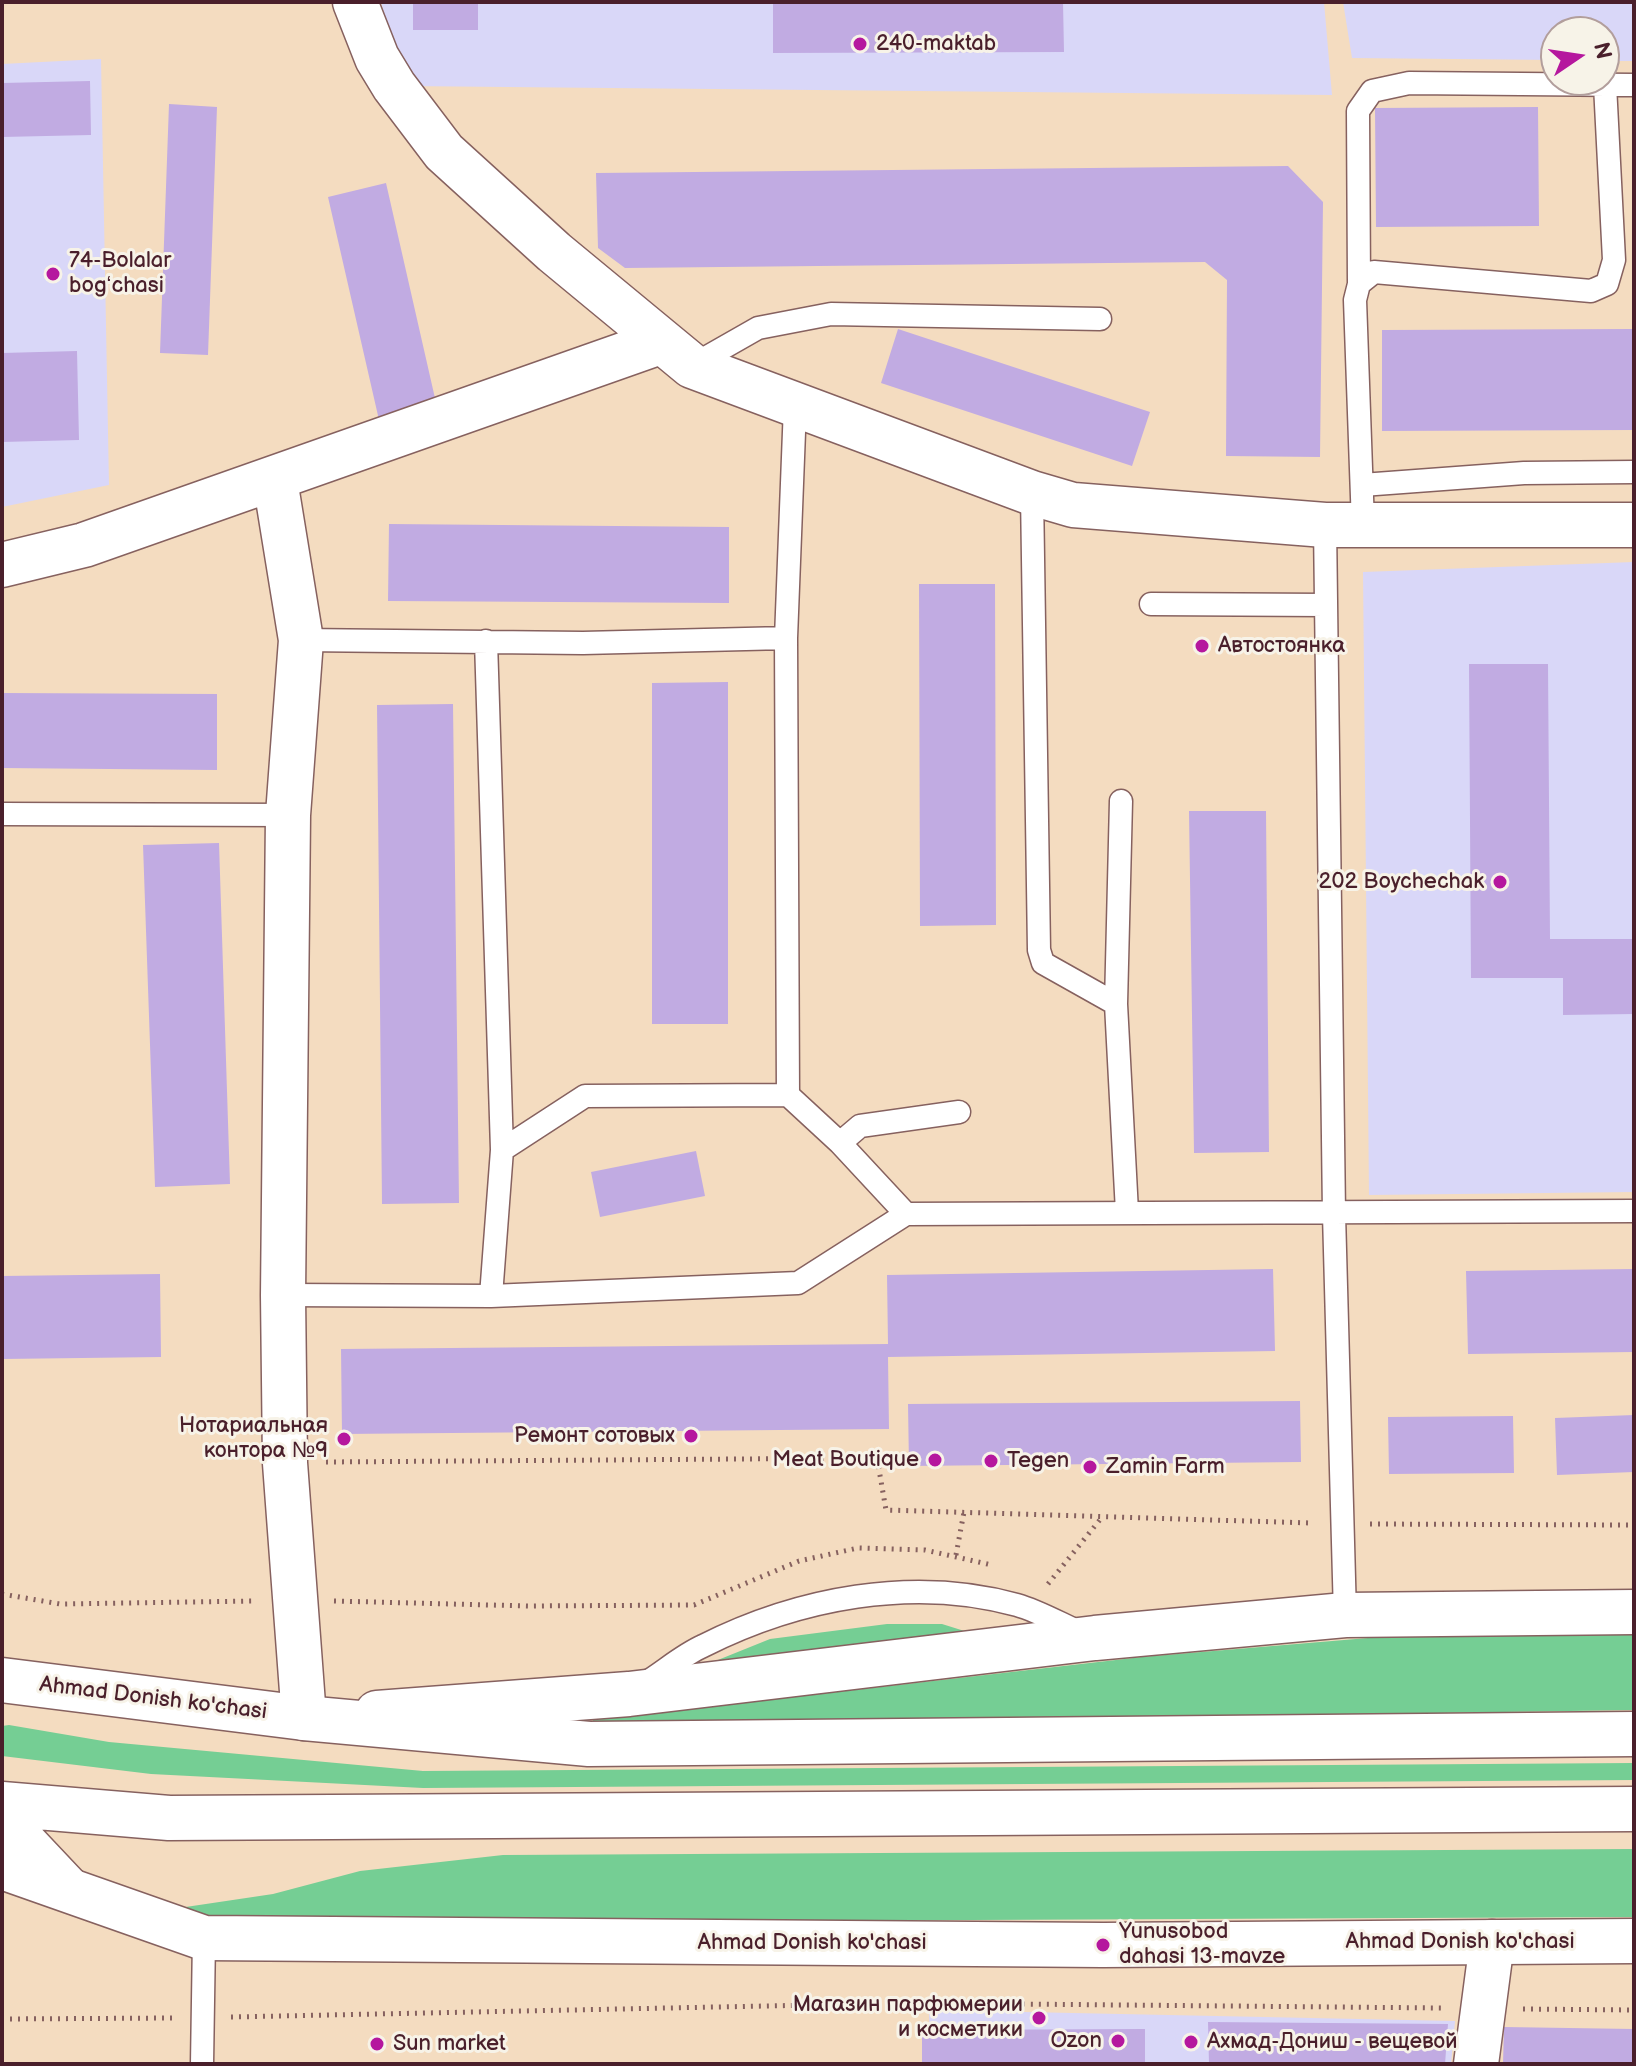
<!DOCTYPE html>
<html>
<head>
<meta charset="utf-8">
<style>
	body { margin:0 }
	#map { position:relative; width:1636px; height:2066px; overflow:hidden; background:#f4dcc0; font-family:"Balsamiq Sans",sans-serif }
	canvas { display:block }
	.frame { position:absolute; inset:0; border:4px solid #4a1f2b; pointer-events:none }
	.north { position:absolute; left:1540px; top:16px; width:80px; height:80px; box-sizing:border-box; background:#f7f3e8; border:2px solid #b29e9c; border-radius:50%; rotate:77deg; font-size:22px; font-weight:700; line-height:32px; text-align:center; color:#4a1f2b }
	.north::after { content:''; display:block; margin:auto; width:28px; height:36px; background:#b5179e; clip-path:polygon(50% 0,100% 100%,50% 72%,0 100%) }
</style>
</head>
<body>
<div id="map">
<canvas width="1636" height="2066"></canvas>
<div class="frame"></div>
<div class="north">N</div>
</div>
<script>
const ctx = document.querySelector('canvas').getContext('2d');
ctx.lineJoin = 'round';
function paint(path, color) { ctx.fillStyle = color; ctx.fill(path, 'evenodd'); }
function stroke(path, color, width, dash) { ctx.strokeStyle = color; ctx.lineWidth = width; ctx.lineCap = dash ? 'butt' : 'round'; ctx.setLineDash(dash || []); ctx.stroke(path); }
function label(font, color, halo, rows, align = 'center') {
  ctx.font = font + ' "Balsamiq Sans",sans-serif'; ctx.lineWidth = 6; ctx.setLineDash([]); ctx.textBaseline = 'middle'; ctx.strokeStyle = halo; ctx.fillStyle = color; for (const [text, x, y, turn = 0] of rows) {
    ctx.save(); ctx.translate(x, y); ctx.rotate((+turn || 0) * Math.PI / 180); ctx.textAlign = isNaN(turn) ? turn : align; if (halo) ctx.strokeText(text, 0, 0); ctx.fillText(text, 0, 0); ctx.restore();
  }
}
const built = new Path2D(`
	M381,2H1324L1332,95L404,86Z
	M1343,2H1634V61H1604V32H1556V60L1352,58Z
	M101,59L109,485L2,507V64Z
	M1634,562V1192L1369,1195L1363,572Z
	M929,2010L1455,2021L1451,2064H930Z`);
const green = new Path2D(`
	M887,1624H942L974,1634L698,1668L770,1639Z
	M1634,1630V1710L594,1726L593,1720L1142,1657L1439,1632Z
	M9,1725L109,1742L423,1771L1634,1763V1780L423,1788L151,1774L2,1756V1726Z
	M1634,1849V1917L531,1922L223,1919L179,1908L273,1894L360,1871L503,1855Z`);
const building = new Path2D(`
	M413,2H478V30H413Z
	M773,2H1063L1064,52L773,53Z
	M90,81L91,135L2,137V83Z
	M169,104L217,107L208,355L160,353Z
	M1538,107L1539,226L1376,227L1375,108Z
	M1288,166L1323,202L1320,457L1226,456L1227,280L1205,262L625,268L598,248L596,173Z
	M386,183L437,407L379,420L328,197Z
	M898,329L1150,412L1132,466L881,383Z
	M1634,329V430L1382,431V330Z
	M77,351L79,440L2,442V353Z
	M389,524L729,527V603L388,601Z
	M919,584H995L996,925L920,926Z
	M1469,664H1548L1550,939H1634V1014L1563,1015V978H1471Z
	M728,682V1024H652V683Z
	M2,693L217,694V770L2,768Z
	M453,704L459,1203L382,1204L377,705Z
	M1189,811H1266L1269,1152L1194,1153Z
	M219,843L230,1184L155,1187L143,845Z
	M696,1151L705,1196L600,1217L591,1172Z
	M1273,1269L1275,1351L888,1357L889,1429L342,1434L341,1349L888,1344L887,1275Z
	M1634,1269V1352L1468,1354L1466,1271Z
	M160,1274L161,1357L2,1359V1276Z
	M1300,1401L1301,1462L909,1466L908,1404Z
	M1634,1415V1472L1557,1475L1555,1418Z
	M1513,1416L1514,1473L1389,1474L1388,1417Z
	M1208,2022L1448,2024L1445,2064H1209Z
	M1504,2027L1634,2029V2064H1503Z
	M1145,2029V2064H922V2030Z`);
const path = new Path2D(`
	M326,1462L877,1458L886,1510L1312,1523
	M1370,1524L1634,1525
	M956,1555L964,1512
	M1048,1584L1103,1516
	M2,1594L60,1604L256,1601
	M334,1601L529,1606L694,1605L799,1561L858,1548L925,1550L992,1565
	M1523,2009L1634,2010
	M231,2017L911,2003L1441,2008
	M2,2019L173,2018`);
const service = new Path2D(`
	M1359,284L1358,111L1372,91L1409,83L1634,85
	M693,365L758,328L831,314L1100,319
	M1362,485L1524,473L1634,472
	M1032,493L1039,950L1043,963L1116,1004L1127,1212
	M1325,525L1334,1214L1345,1615
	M1363,525L1355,300L1359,284L1374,272L1591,291L1607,284L1614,260L1605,85
	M1151,604L1326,605
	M786,638L795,406
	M301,640L583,643L786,638L788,1095
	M486,641L502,1150L491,1296
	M2,814L288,815
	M1116,1004L1121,801
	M840,1143L860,1126L959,1112
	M502,1150L585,1096L788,1095L840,1143L906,1214
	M283,1295L491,1296L798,1283L906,1214L1634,1211
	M647,1682C666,1670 683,1655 703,1646C798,1598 913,1576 1017,1605C1038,1611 1059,1623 1079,1632
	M202,2064L204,1938`);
const minor = new Path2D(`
	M355,2L377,58L394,86L444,152L554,252L692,366L1032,493L1073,505L1325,525H1634
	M275,480L301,640L288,815L283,1295L285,1463L304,1718
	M2,565L84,545L660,342
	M1476,2064L1492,1942`);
const tertiary = new Path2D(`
	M377,1713L629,1694L1095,1638L1345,1615L1634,1612
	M2,1867L204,1938L1103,1945L1634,1941`);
const primary = new Path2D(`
	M2,1680L304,1718L589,1744L1634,1734
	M2,1804L169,1818L1634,1809
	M2,1819L68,1889`);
const markers = [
	[860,44,8,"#b5179e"],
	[53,274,8,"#b5179e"],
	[1202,646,8,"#b5179e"],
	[1500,882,8,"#b5179e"],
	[691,1436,8,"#b5179e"],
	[344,1439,8,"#b5179e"],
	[935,1460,8,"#b5179e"],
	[991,1461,8,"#b5179e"],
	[1090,1467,8,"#b5179e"],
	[1103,1945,8,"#b5179e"],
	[1039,2018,8,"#b5179e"],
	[1118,2041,8,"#b5179e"],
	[1191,2042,8,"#b5179e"],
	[377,2044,8,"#b5179e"]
];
const poiNames = [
	["240-maktab",876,44],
	["74-Bolalar",69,261],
	["bogʻchasi",69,286],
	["Автостоянка",1218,646],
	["202 Boychechak",1484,882,"right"],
	["Нотариальная",328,1426,"right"],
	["контора №9",328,1451,"right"],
	["Ремонт сотовых",675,1436,"right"],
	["Meat Boutique",919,1460,"right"],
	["Tegen",1007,1461],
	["Zamin Farm",1106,1467],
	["Yunusobod",1119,1932],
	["dahasi 13-mavze",1119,1957],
	["Магазин парфюмерии",1023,2005,"right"],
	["и косметики",1023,2030,"right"],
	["Ozon",1102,2041,"right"],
	["Ахмад-Дониш - вещевой",1207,2042],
	["Sun market",393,2044]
];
const streetNames = [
	["Ahmad Donish ko'chasi",153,1699,7],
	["Ahmad Donish ko'chasi",1460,1942],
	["Ahmad Donish ko'chasi",812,1943]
];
paint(built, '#d9d7f8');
paint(green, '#75ce94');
paint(building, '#c1abe2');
stroke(service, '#86615f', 25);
stroke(minor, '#86615f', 47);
stroke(tertiary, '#86615f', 47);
stroke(primary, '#86615f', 47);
stroke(path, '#86615f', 5, [2, 6]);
stroke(service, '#fff', 22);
stroke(minor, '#fff', 44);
stroke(tertiary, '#fff', 44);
stroke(primary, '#fff', 44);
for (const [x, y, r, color] of markers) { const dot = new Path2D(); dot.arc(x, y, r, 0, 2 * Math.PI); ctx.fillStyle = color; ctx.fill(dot); stroke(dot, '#f7f3e8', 3); }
label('22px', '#4a1f2b', '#f7f3e8', poiNames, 'left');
label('22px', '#4a1f2b', '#f7f3e8', streetNames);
</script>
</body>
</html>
